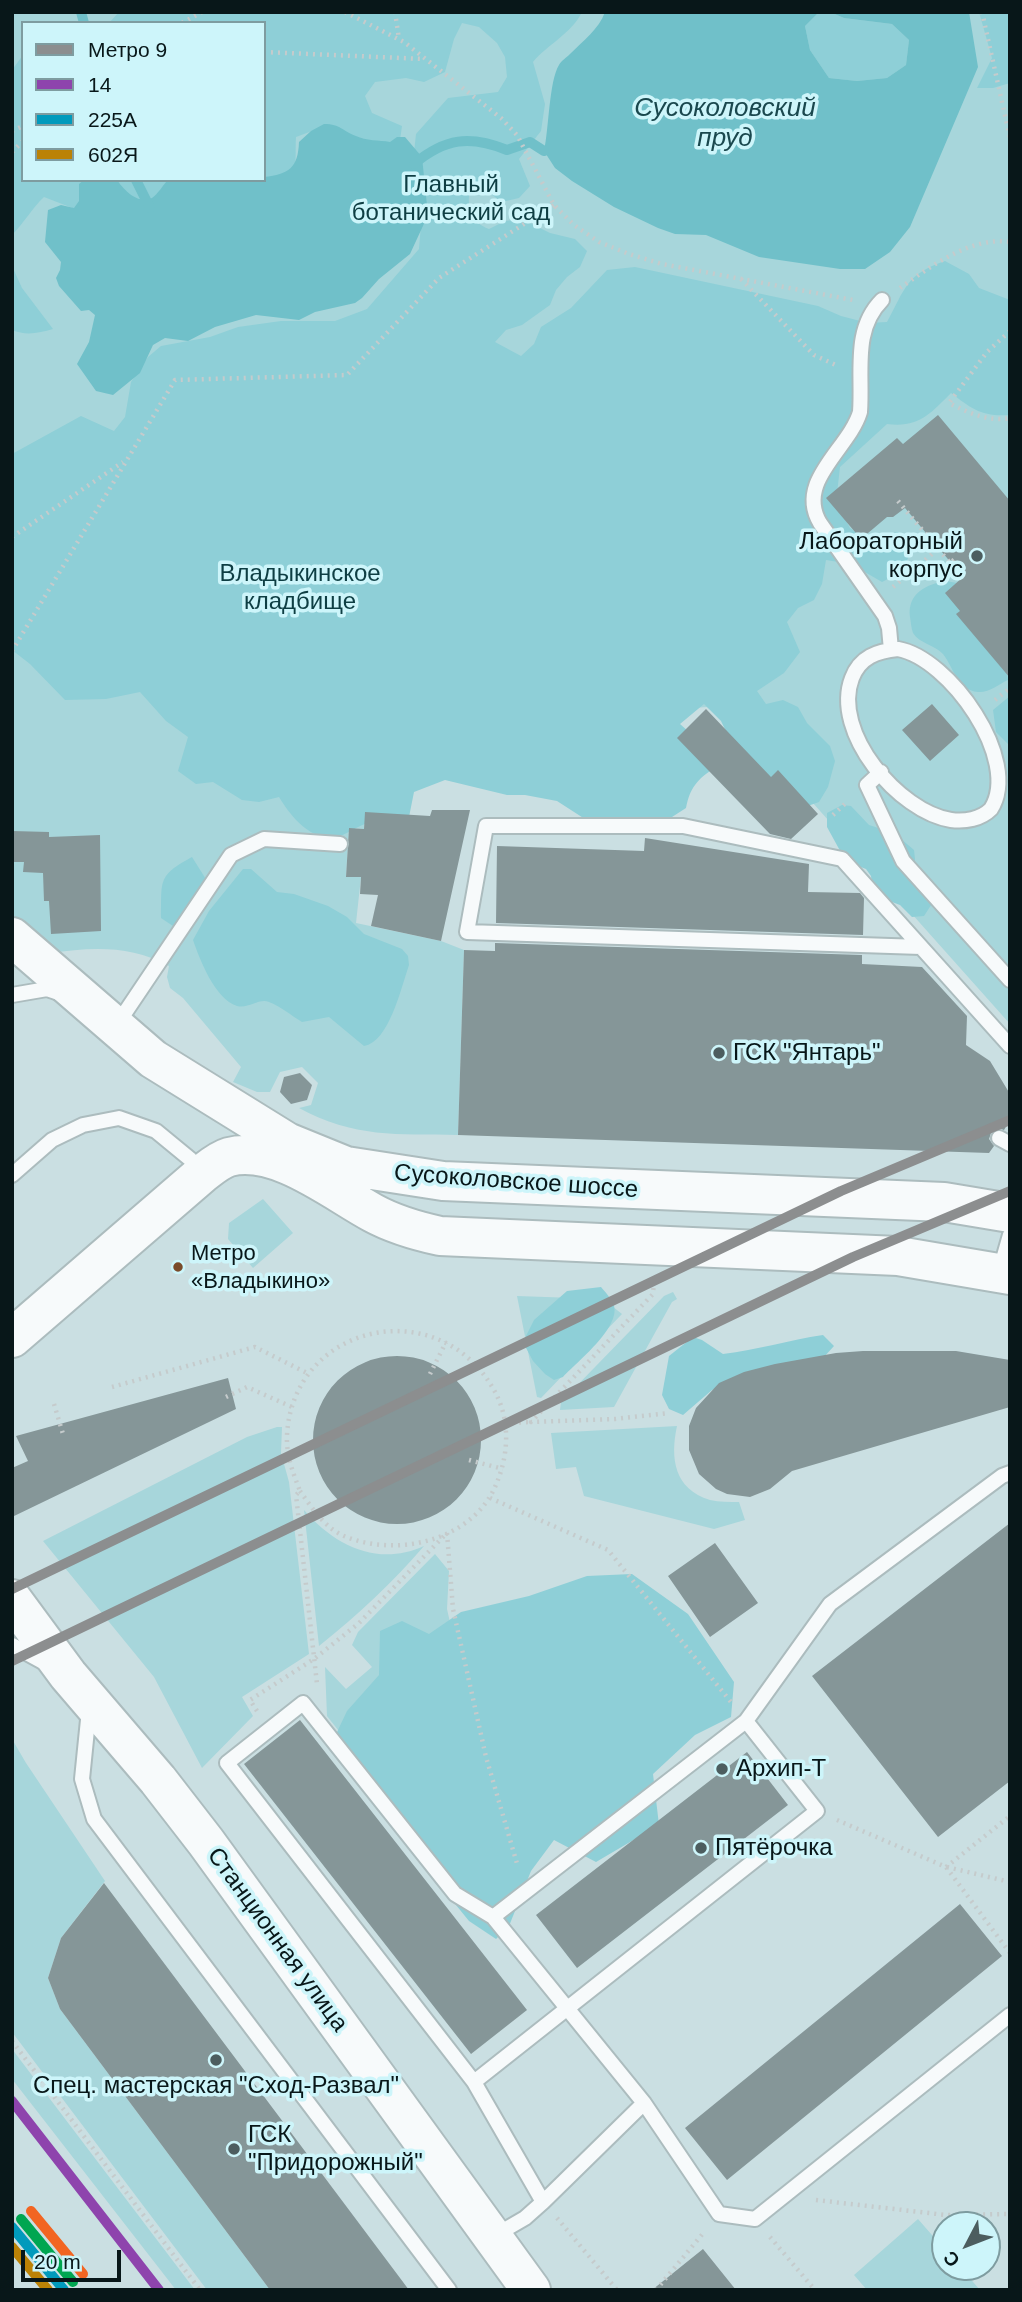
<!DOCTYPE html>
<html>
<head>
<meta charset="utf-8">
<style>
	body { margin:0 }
	#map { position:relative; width:1022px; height:2302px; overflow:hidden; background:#cadfe2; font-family:Helvetica,sans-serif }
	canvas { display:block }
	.frame { position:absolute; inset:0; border:14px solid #081719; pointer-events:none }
	.legend { position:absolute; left:21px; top:21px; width:245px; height:161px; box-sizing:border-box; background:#cdf5fa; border:2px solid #7e9ca0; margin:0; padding:9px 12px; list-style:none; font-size:21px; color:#081719 }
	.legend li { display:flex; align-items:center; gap:14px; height:35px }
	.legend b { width:35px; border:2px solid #7e9ca0 }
	.north { position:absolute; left:931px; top:2211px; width:70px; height:70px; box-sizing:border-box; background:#cdf5fa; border:2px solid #7e9ca0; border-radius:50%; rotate:228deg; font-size:19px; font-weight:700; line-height:28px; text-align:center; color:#081719 }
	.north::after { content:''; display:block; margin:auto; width:24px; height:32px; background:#4c5d5f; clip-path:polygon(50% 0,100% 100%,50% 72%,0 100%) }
	.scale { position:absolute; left:21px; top:2250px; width:100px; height:32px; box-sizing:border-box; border:4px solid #081719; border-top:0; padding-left:9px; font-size:21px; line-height:24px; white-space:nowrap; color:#081719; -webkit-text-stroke:5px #cdf5fa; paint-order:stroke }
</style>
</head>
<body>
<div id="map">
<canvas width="1022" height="2302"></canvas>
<div class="frame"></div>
<ul class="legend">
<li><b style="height:9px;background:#8c8e8f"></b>Метро 9</li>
<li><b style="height:9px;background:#8e44ad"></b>14</li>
<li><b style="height:9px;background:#019abc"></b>225А</li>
<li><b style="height:9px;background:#bb8206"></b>602Я</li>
</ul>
<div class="north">С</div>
<div class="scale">20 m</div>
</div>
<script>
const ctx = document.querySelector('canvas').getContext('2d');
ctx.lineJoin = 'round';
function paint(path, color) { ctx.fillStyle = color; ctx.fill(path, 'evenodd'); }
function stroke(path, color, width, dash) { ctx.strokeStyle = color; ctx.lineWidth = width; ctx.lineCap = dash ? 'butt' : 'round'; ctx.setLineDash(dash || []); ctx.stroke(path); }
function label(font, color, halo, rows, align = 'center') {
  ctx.font = font + ' Helvetica,sans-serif'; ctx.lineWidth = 7; ctx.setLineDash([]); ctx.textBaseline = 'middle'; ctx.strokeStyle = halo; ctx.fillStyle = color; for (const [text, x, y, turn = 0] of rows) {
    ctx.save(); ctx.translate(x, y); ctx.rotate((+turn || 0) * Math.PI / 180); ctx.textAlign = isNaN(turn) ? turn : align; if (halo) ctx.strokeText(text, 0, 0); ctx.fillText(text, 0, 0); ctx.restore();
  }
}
const green = new Path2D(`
	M12,12H1010V1024L771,756L707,707L537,720L365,812L364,829L349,828L346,876L361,877L356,923L441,941L464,950L458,1135C397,1134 354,1138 299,1108L311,1105L318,1083L302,1067L280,1072L270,1092H257L233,1082L241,1067L183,998L170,988L167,977L169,966C131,945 92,947 50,953L12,917ZM23,23H264V180H23Z
	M263,1199L293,1233L253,1268L228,1239L229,1223Z
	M673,1292L677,1299L672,1302L614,1407L560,1410L561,1402L664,1296Z
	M517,1296L603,1299L622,1314L541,1398L537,1397Z
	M677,1426C670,1458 674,1489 710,1500C719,1502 730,1502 739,1502L745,1520L714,1529L584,1496L576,1467L556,1469L551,1433Z
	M277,1427H282L281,1453L289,1482L309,1654L242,1697L253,1716L202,1768L154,1677L43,1541L247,1437Z
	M304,1510C335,1546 378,1567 424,1546C392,1583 358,1615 319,1646Z
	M435,1554L449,1571L447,1609L480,1757L459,1883L327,1716L325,1667L346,1689L372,1667L352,1645L358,1632Z
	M12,1739L26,1763L105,1881L61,1938L48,1978L60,2009L270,2290H207L12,2032Z
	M12,2049L195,2290H176L12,2079Z
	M918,2219L945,2250V2267H960L980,2290H867L854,2275Z`);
const forest = new Path2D(`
	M119,12H582C572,33 547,45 533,62L545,104L541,131L519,159L530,186L519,198L502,202L488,192L470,190C466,207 472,223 489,229L505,221L522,219L550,233L575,239L587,251L580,267L567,277L556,290L550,305L522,325L506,330L495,342L521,356L534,344L541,327L571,308L607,270L635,267L818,306L841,316L868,323L887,322C905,289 906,274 945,261L969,274L979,288L1010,300V415C982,417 972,409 951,393C930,414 919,428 887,424L840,467L836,502L850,528L866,539L898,532L912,543C908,565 902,572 882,582L851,564L826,560L822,584L814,600L798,608L787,622L800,652L784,673L757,691L766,704L783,700L798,707L807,723L830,746L835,761L828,787L819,802L802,808L739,758L721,721L704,704L680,724L689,732L715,768C697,779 690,788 686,808L672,817L655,820L588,821L557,801L525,795H507L445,780L414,792L409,817C395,819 379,820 365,824C355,827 345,836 335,837C310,841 290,815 279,797L259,802L242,800L213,782L196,784L178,771L188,737L166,721L140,692L106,699L65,700L30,664L12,650V454L81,416L114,431L125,417L131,382L148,357L161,346L210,337L238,327L281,321H335L367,309L419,249L422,212L413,162L416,134L448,98L498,92L507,77L505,57L497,43L479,27L462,23L454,39L445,72L424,82L406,78L375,82L365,96L372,113L402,126L398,154L320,128L296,137C295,153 297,162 293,177L88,214L44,197C32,208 24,223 12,235V70L23,55V180H264V23H109Z
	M819,12H830L844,18L892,24L909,40L906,65L887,78L857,81L829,78L810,50L805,26Z
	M979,12H1010V83L993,88H977L992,58Z
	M12,266L22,288L53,329C39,333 26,336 12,330Z
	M946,581L968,585L1005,654L1008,680C999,684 989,693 978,692C957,690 954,668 943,654C935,645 920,644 913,633C911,628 911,622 910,617C907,594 926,584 946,581Z
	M1010,696V746L996,732L993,710Z
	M842,805L851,806L869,825L894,833L914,850L915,859L911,877L935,899L924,916L912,917L900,905L884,899L872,884L871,876L866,869L850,863L844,858L827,827V813Z
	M192,857L209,884L191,915L173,926L161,918C162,880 157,876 192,857Z
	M243,869H251L277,892L294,894L328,906L347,917L364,934L402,949L408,956L409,965C401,988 389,1042 364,1046L329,1017L302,1022C292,1016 280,1006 269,1002C259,998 249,1009 237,1006C215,999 200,960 193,940L209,911Z
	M601,1287C605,1292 612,1299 614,1306C620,1328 577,1362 563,1377L554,1380L545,1374L533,1361L525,1346L526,1336L534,1320L567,1291Z
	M823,1335L834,1346L823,1358L712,1390L683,1415L669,1409L662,1395L669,1356L693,1337L702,1340L723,1354C757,1350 789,1340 823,1335Z
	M632,1574L688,1614L734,1682L731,1717L695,1735L653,1774L659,1825L596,1862L554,1840L531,1871L509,1926L496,1939L469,1921L329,1749L347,1711L379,1675L380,1631L402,1621L429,1634L461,1612L529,1596L587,1576Z`);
const water = new Path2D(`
	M605,12H819L805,26L810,50L829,78L857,81L887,78L906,65L909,40L892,24L844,18L830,12H969L978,67L910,227L890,252L865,269H840L759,257L706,235L675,234L658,228L614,207L572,181L555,168L544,151C549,129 549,81 559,65C561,61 567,57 570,54C583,41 599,29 605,12Z
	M324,124C341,124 342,131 356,136C366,141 379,140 390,142L397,137H405L422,157L428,215L410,254L379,279L362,298L355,303L315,312L299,320L256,315L215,327L188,341L165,338L153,345L140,373L113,395L96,391L77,364L89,342L95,315L89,310L81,311L59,286L56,278L60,270L61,262L45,242L48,210L61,205L74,208L79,201V184L84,180H117C124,190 138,205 152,198C158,194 163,185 168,180H264V177C289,174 298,168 299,142L311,131Z`);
const stream = new Path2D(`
	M81,12L84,23
	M414,164C445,138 470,135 507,150L530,142L544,151
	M136,180L150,208`);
const building = new Path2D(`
	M938,415L1010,501V678L956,614L960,611L945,593L963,577L905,508L893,517H887L861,539L826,498L897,438L903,444Z
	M932,704L959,735L930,761L902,730Z
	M706,709L771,777L778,770L818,814L791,839L770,834L677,738Z
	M432,810H470L441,941L371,926L378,895L360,894L361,877H346L349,828L364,829L365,812L430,816Z
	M12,831L49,832V837L100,835L101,931L51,934L49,901H44L43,873L23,872L24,862H12Z
	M645,838L809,864L808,892L860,893L864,898L863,935L496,923L497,846L644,851Z
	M495,943L862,955V964L922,967L967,1016L966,1045L990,1061L1010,1094V1120L1004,1130L998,1128L991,1133L989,1139L994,1146L989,1153L458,1135L464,950L495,951Z
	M300,1073L312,1085L307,1100L291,1104L280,1092L284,1077Z
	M863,1351H956L1010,1360V1407L792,1471L770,1489L750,1497L727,1494L716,1489L699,1474L689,1450V1426L696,1408L719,1383L744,1372L775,1364L836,1353Z
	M313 1440a84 84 0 1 1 168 0a84 84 0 1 1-168 0Z
	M228,1378L236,1409L12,1517V1468L28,1461L16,1436Z
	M1010,1523V1781L938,1837L812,1676Z
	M715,1543L758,1603L710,1637L668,1576Z
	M300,1720L527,2010L471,2054L244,1764Z
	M747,1752L788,1805L577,1968L536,1915Z
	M104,1883L409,2290H270L60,2009L48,1978L61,1938Z
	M960,1904L1002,1956L727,2180L685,2128Z
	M703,2249L736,2290H652Z`);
const path = new Path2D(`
	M345,12L404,42L501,118L517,135L554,205L574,225L599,242L629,254L662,264L853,300
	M395,12L399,39
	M982,12L1010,138
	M182,23L202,12
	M264,52L424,59
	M12,131L23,126
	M12,152L23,141
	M741,279L814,355L838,366
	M900,288C930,267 971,236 1010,242
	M1010,331L987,352L949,403C969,413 988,422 1010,418
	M898,501L950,563L955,559
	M12,537L123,462
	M893,587L938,549
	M12,651L175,380L347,375L439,278L554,205
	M995,700L1010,688
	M833,815L848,801
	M654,1281L653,1294L531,1422L615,1419L669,1413
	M430,1374L446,1342
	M112,1387L255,1347L309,1374
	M226,1397L247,1387L292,1407
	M54,1404L63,1434
	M505,1423L531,1422
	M469,1460L503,1469
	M300,1491C312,1508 325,1528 344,1536C396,1558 471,1541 495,1487C509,1456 511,1420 494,1390C438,1291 293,1324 287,1435C286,1455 293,1473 300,1491L296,1495L317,1684
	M490,1498L608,1550L731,1702
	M447,1533L453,1609L486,1757L518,1867
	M257,1711L250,1700L314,1659L359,1623L444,1536
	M837,1820L946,1867L1010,1953
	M946,1867L1010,1816
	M947,1867L1010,1882
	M12,2041L200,2290
	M816,2200L946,2215L1010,2214
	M557,2218L617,2290
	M770,2237L815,2290
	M656,2290L705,2231`);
const lane = new Path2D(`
	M882,300C852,330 863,373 860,412C849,449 795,481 820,523L885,616L889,628L891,650
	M898,649C949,658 1022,760 991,809C981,819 965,822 951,820C899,812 831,732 852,678C860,657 877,651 898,649Z
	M881,772L867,785L903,861L1010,980
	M921,947L467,932L486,826H683L842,859L1010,1046
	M12,995L47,989L59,993
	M116,1026L231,855L264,839L340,844
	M999,1138L1010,1144
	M12,1175L52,1140L83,1125L119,1118L156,1131L190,1159L201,1174
	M1000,1270L1010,1235
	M12,1645L45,1663
	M89,1710L82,1779L94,1819L449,2290
	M493,1917L746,1721L830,1604L1002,1476L1010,1473
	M474,2082L817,1811L746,1721
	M543,2202L474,2082L227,1763L303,1703L455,1894L493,1917L644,2103L719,2214L755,2219L1010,2015
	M494,2236L525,2218L543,2202L644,2103`);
const secondary = new Path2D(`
	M12,937L153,1059L287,1142L346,1166L443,1181L944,1202L1010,1213
	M12,1338L202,1174C210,1168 219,1160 229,1157C277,1145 334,1192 373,1213C395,1225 417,1231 440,1236L898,1256L1010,1275
	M12,1599L68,1675L158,1780L206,1842L531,2290`);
const rail1 = new Path2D(`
	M12,2101L159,2290`);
const rail2 = new Path2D(`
	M12,2227L64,2290`);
const rail3 = new Path2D(`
	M12,2247L48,2290`);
const rail4 = new Path2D(`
	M21,2219L73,2282`);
const rail5 = new Path2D(`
	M31,2211L83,2274`);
const metro1 = new Path2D(`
	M12,1589L841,1191L1010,1120
	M12,1661L853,1257L1010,1191`);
const markers = [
	[977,556,7,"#4c5d5f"],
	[719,1053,7,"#4c5d5f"],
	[178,1267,6,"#7a4b2a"],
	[722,1769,7,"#4c5d5f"],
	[701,1848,7,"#4c5d5f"],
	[216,2060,7,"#4c5d5f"],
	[234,2149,7,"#4c5d5f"]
];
const busNames = [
	["Метро",191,1254],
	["«Владыкино»",191,1282]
];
const parkNames = [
	["Главный",451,185],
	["ботанический сад",451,213],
	["Владыкинское",300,574],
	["кладбище",300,602]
];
const poiNames = [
	["Лабораторный",963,542,"right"],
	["корпус",963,570,"right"],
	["ГСК \"Янтарь\"",733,1053],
	["Архип-Т",736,1769],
	["Пятёрочка",715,1848],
	["Спец. мастерская \"Сход-Развал\"",216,2086,"center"],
	["ГСК",248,2135],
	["\"Придорожный\"",248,2163]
];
const streetNames = [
	["Сусоколовское шоссе",516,1182,4],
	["Станционная улица",277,1940,54]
];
const waterNames = [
	["Сусоколовский",725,109],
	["пруд",725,139]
];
paint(green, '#a7d6db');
paint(forest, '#8ecfd7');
paint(water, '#70c0c9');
stroke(stream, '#70c0c9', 10);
paint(building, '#859698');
stroke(lane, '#acbcbe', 18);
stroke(secondary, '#acbcbe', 42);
stroke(path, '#c5cbcc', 4.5, [2, 5]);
stroke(lane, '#f7fafb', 14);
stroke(secondary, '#f7fafb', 38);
stroke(rail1, '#8e44ad', 10);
stroke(rail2, '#019abc', 10);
stroke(rail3, '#bb8206', 10);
stroke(rail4, '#00a651', 10);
stroke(rail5, '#f26522', 10);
stroke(metro1, '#8c8e8f', 10);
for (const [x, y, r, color] of markers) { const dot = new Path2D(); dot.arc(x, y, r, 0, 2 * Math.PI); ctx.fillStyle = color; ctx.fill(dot); stroke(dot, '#cdf5fa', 2.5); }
label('22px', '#081719', '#cdf5fa', busNames, 'left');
label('24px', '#0e3e43', '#cdf5fa', parkNames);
label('24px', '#081719', '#cdf5fa', poiNames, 'left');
label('24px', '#081719', '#cdf5fa', streetNames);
label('italic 26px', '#1a484e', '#cdf5fa', waterNames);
</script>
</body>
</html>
